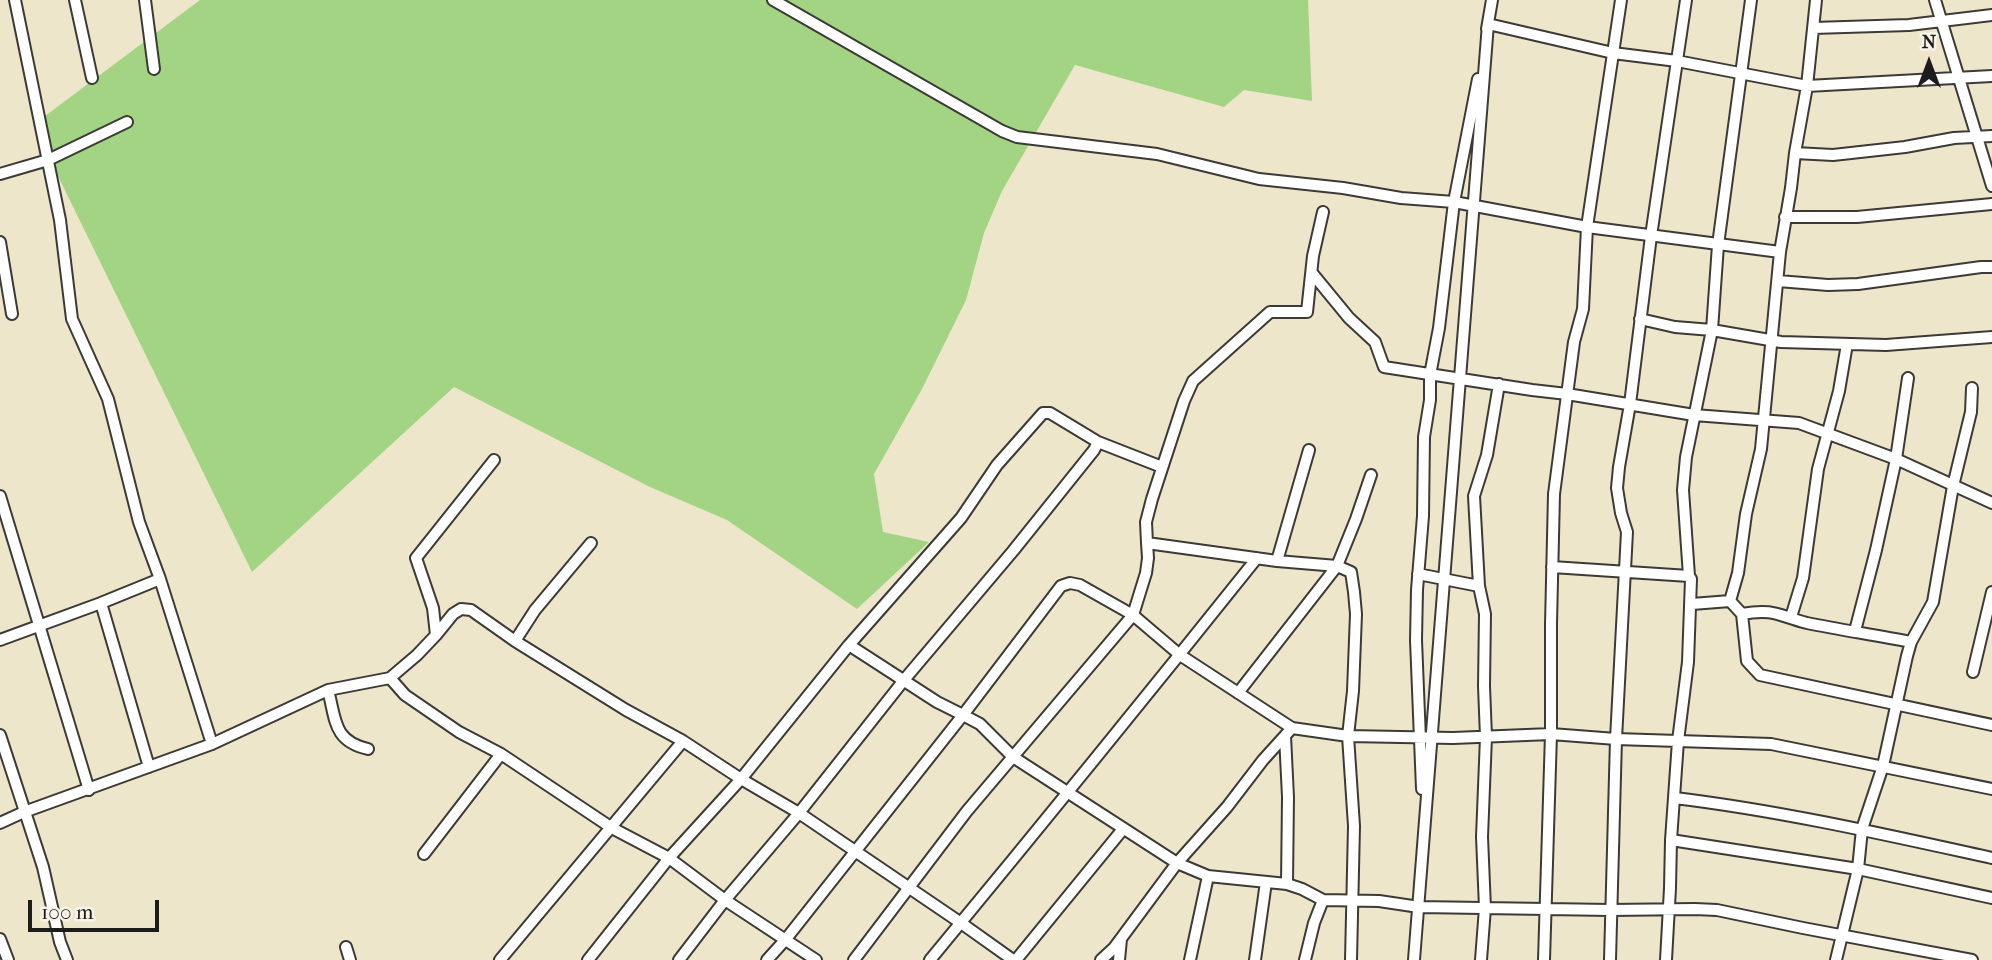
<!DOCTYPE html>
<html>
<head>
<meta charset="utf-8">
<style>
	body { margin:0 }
	#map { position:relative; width:1992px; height:960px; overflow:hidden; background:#eee6cb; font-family:"IM FELL French Canon",serif }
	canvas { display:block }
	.north { position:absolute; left:1894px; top:28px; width:70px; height:70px; -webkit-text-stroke:5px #f7f3e8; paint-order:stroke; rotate:0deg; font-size:19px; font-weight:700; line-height:28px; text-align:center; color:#1c1c1c }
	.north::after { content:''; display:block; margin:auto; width:24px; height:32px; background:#1c1c1c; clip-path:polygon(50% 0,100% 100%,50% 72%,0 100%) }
	.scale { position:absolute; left:28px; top:900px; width:131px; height:32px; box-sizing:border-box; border:4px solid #1c1c1c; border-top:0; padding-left:9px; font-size:21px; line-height:24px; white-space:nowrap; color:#1c1c1c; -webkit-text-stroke:5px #f7f3e8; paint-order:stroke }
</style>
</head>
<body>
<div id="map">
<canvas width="1992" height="960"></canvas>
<div class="north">N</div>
<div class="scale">100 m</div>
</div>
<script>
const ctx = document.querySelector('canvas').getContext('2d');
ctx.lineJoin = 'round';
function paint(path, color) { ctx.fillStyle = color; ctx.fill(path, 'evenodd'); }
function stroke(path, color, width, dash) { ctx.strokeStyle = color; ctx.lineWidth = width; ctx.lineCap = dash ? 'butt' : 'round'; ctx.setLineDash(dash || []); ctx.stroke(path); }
const green = new Path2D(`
	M200,0H1308L1312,101L1244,90L1224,107L1075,65L1002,191L984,233L966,300L922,389L874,474L883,532L929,542L857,609L727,520L650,487L454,387L252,572L33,125Z`);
const minor = new Path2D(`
	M15,0L60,220L72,319L108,399L139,522L160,579
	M75,0L92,78
	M145,0L154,69
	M773,0L1002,131L1017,137L1157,154L1259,179L1343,188L1401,198L1454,202L1587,227L1780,252
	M1935,0L1992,186
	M1813,28L1909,25L1992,15
	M1487,29L1492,0
	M1795,153L1833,155L1905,147L1954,138L1992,136
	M0,174L48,160L127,122
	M1785,217H1857L1992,204
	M0,242L12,314
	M1312,273L1349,318L1375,342L1384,367L1532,390L1567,394L1694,415L1799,423L1896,459L1992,503
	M1778,281L1828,285L1858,284L1981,267H1992
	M1640,319L1675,327L1712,330L1781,342L1886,345L1992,337
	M0,496L89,790
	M591,543L535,610L515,641L626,710L683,741L741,779L849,645L961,518L997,465L1043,413H1050L1098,442
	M1147,543L1146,522L1152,499L1184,401L1193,381L1270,312H1307L1313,256L1323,212
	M1277,561L1309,450
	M1552,567L1689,576
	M1418,574L1479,586
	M1730,601L1738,573L1746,514L1761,449L1780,252L1791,188L1795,153L1807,86L1816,0
	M101,603L149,767
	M1692,604L1730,601L1742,614C1774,608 1779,616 1807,623C1841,630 1876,635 1911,642
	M1742,614L1747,661L1760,675L1992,725
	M1791,617L1803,578L1818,469L1839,391L1847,344
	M1855,631L1876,550L1896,459L1908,378
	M436,635L453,614L461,609L471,610L515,641
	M0,640L101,603L160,579L212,744
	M1973,672L1992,592
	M390,678L405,695L459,732L501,754L612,828L669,858L741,779L799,813L961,923L1013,960
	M328,690C336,720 333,741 368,749
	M1238,693L1337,566L1356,519L1371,475
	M0,735L43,867L60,942L67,960
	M1285,736L1288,797L1287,884
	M1422,789L1416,640L1417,590L1423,516L1424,437L1430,400V375L1439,328L1454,202L1478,79
	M1675,798C1782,811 1887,835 1992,858
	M0,823L24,812L212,744L328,690L390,678L417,655L436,635L433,608L416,558L494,460
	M1671,840L1858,869L1992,898
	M424,854L501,754
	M1323,900L1379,901L1419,907L1610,910L1695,909L1717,910L1803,928L1972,960
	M0,939L8,960
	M346,947L350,960
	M500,960L683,741
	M588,960L669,858L725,900L816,960
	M679,960L725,900L799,813L904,680L1013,551L1094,450L1098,442L1162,467
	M767,960L786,939L963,715L937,702L849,645
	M854,960L967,811L1133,615L1146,573L1148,558L1147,543L1277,561L1337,566L1351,572L1354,592L1356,614L1353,691L1348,736L1354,826L1351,960
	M930,960C1040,827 1149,693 1257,558
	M1016,960L1123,829
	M1101,960L1114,948L1177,863L1227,807L1263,760L1292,728
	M1119,960L1121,939
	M1190,960L1208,876
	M1255,960L1266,882
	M1305,960L1314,923L1323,900L1302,889L1287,884L1208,876L1177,863L1013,757L980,724L963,715L1061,586L1070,583L1080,585L1133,615L1180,655L1292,728L1348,736L1453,738L1551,734L1616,739L1771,744L1992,789
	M1414,960L1488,24L1613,53L1677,61L1807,86L1992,76
	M1481,960L1485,908L1482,837L1486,737L1484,686L1485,614L1479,586L1474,496L1487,455L1499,384
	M1544,960L1551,734V624L1554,494L1574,342L1583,309L1587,227L1621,0
	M1610,960L1616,739L1627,532L1621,513L1617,488L1619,467L1630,404L1651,236L1686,0
	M1666,960L1670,888L1671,840L1678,741L1688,662L1691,579L1689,576L1683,490L1686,457L1712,330L1718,245L1751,0
	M1836,960L1858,869L1862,829L1883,766L1907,656L1911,642L1933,602L1953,486L1971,412L1972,388`);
paint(green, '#a2d484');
stroke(minor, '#3c3a36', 14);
stroke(minor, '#fff', 10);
</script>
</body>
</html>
